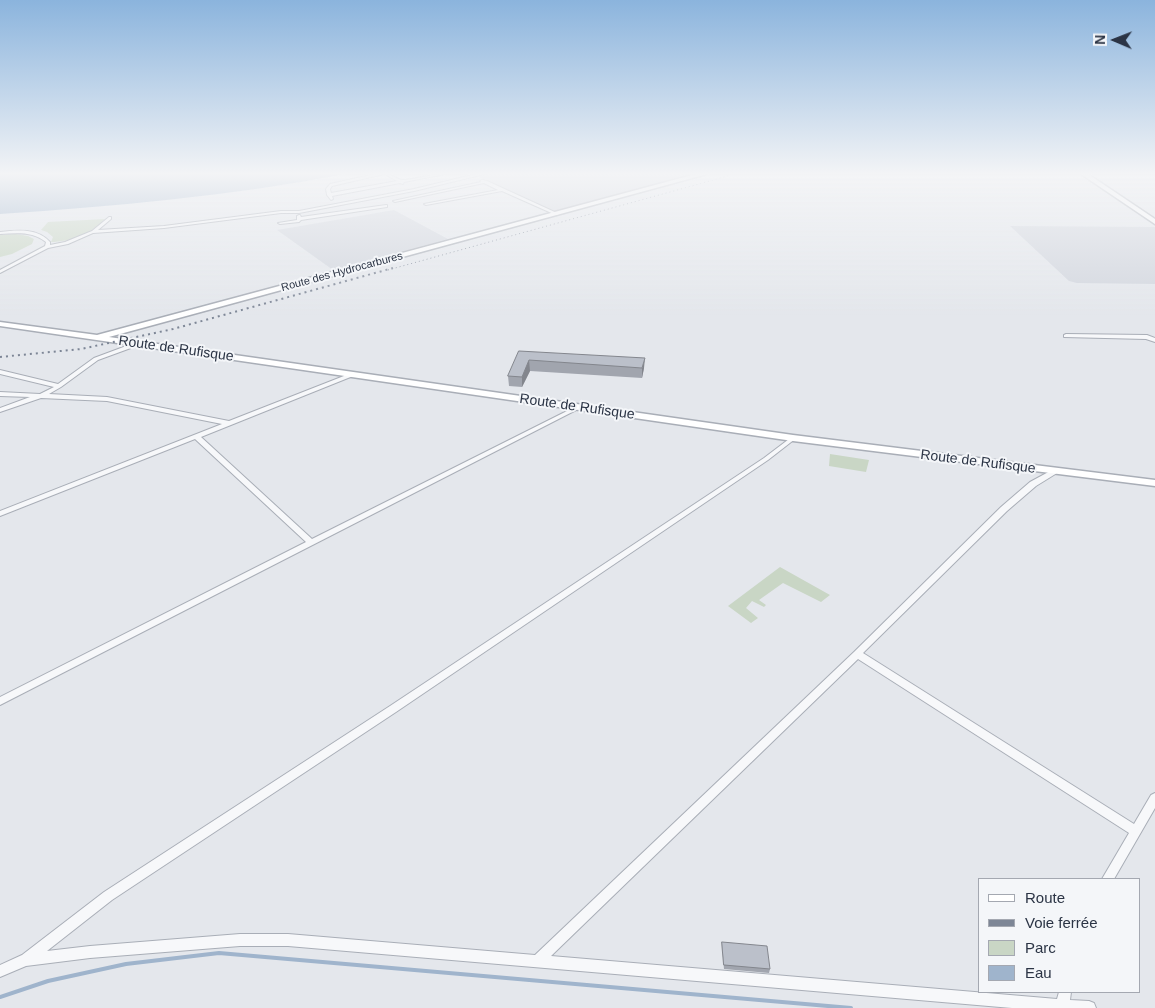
<!DOCTYPE html>
<html>
<head>
<meta charset="utf-8">
<style>
	body { margin:0 }
	#map { position:relative; width:1155px; height:1008px; overflow:hidden; background:#e4e7ec; font-family:Helvetica,sans-serif }
	canvas { display:block }
	.legend { position:absolute; left:978px; top:878px; width:162px; height:115px; box-sizing:border-box; background:#f4f6f9; border:1px solid #a4a8b1; margin:0; padding:6px 9px; list-style:none; font-size:15px; color:#2b3445 }
	.legend li { display:flex; align-items:center; gap:10px; height:25px }
	.legend b { width:25px; border:1px solid #a4a8b1 }
	.north { position:absolute; left:1090px; top:15px; width:50px; height:50px; -webkit-text-stroke:4px #f4f6f9; paint-order:stroke; rotate:271deg; font-size:14px; font-weight:700; line-height:20px; text-align:center; color:#2b3445 }
	.north::after { content:''; display:block; margin:auto; width:18px; height:22px; background:#2b3445; clip-path:polygon(50% 0,100% 100%,50% 72%,0 100%) }
</style>
</head>
<body>
<div id="map">
<canvas width="1155" height="1008"></canvas>
<ul class="legend">
<li><b style="height:6px;background:#fff"></b>Route</li>
<li><b style="height:6px;background:#7d8696"></b>Voie ferrée</li>
<li><b style="height:14px;background:#c9d6c5"></b>Parc</li>
<li><b style="height:14px;background:#9fb4cc"></b>Eau</li>
</ul>
<div class="north">N</div>
</div>
<script>
const ctx = document.querySelector('canvas').getContext('2d');
ctx.lineJoin = 'round';
function paint(path, color) { ctx.fillStyle = color; ctx.fill(path, 'evenodd'); }
function stroke(path, color, width, dash) { ctx.strokeStyle = color; ctx.lineWidth = width; ctx.lineCap = dash ? 'butt' : 'round'; ctx.setLineDash(dash || []); ctx.stroke(path); }
function label(font, color, halo, rows, align = 'center') {
  ctx.font = font + ' Helvetica,sans-serif'; ctx.lineWidth = 4; ctx.setLineDash([]); ctx.textBaseline = 'middle'; ctx.strokeStyle = halo; ctx.fillStyle = color; for (const [text, x, y, turn = 0] of rows) {
    ctx.save(); ctx.translate(x, y); ctx.rotate((+turn || 0) * Math.PI / 180); ctx.textAlign = isNaN(turn) ? turn : align; if (halo) ctx.strokeText(text, 0, 0); ctx.fillText(text, 0, 0); ctx.restore();
  }
}
const built = new Path2D(`
	M490,174H693L554,211L479,177Z
	M394,210L448,239L333,270L277,230Z
	M1010,226L1155,227V284L1077,283L1069,281Z`);
const green = new Path2D(`
	M105,219C93,233 70,242 51,242L53,237L47,232L41,230L48,222Z
	M16,234L28,236L34,239L32,244L12,254L0,257V235Z
	M830,454L869,460L866,472L829,466Z
	M780,567L830,595L821,602L783,583L759,600L766,605L764,607L752,601L746,608L758,618L751,623L728,606Z`);
const water = new Path2D(`
	M0,174H345C231,196 116,206 0,214Z`);
const stream = new Path2D(`
	M0,997L48,981L126,964L219,953L851,1008`);
const street = new Path2D(`
	M375,174H384L332,186L330,189L331,193L397,181L385,174C393,174 398,181 404,180C418,179 431,174 445,174L404,182L403,184L400,183L332,196L333,199L331,200L327,195L326,189L330,184Z
	M476,174H485L414,191L299,213H281L164,228L93,233L68,244L48,248L0,273V270L45,246L46,242C33,231 16,233 0,234V232C18,230 37,228 50,242V245L65,242L92,231L109,217H111V219L98,230L164,226L281,211H299L414,189Z
	M482,180L487,181L559,214L556,215L502,191L426,205L424,204L498,190L484,183L395,202L393,201L481,182L480,181Z
	M386,205H387V207L301,220L299,222L280,224L278,223L297,220V216L299,215H300L301,217Z
	M1066,334L1147,335L1155,338V342L1146,339L1064,337V335Z
	M137,342L140,344L139,345L98,360L61,387L49,394L107,397L229,421L349,374H353V376L201,437L312,539L577,406L579,405L582,407L0,705V697L306,542L195,439L0,516V511L222,424L107,401L41,398L0,412V408L30,397L0,396V392L40,394L54,387L0,374V370L58,384L94,358Z
	M793,436L796,438L795,439L768,460L396,712L112,900L47,951L90,946L240,934H288L535,955L854,652L1001,507L1030,482L1054,469H1057L1058,471L1057,473L1036,486L1007,511L863,653L1134,824L1151,795L1155,793V808L1114,879H1102L1129,833L858,659L551,956L1057,999L1059,992H1071L1070,1000L1089,1001L1094,1003L1096,1008H1012L288,946H240L90,958L26,966L0,977V965L22,955L104,892L390,706L764,458Z`);
const secondary = new Path2D(`
	M696,174H707L109,337L793,435L1155,480V486L793,441L0,326V322L97,335Z
	M1081,174H1088L1155,219V224Z`);
const railFar1 = new Path2D(`
	M388,270L735,174`);
const rail = new Path2D(`
	M0,357L81,349L173,329L393,268`);
const wall = new Path2D(`
	M519,351L644,368L642,378L530,371L522,387L509,386L508,376Z
	M722,942L770,969L769,973L724,969L722,946Z`);
const shadedWall = new Path2D(`
	M645,358L644,368L642,378V368Z
	M529,360L530,371L522,387V377Z`);
const building = new Path2D(`
	M519,351L645,358L642,368L529,360L522,377L508,376Z
	M722,942L767,946L770,969L724,965Z`);
const farStreetnames = [
	["Route des Hydrocarbures",342,272,-15]
];
const streetNames = [
	["Route de Rufisque",176,349,8],
	["Route de Rufisque",577,407,8],
	["Route de Rufisque",978,462,7]
];
paint(built, '#d2d6de');
paint(green, '#c9d6c5');
paint(water, '#9fb4cc');
stroke(stream, '#9fb4cc', 4);
stroke(street, '#a9aeb7', 2);
stroke(secondary, '#a9aeb7', 3);
paint(street, '#f7f8fa');
paint(secondary, '#fff');
stroke(railFar1, '#7d8696', 1, [1, 3]);
stroke(rail, '#7d8696', 2, [2, 4]);
paint(wall, '#a1a5ae');
paint(shadedWall, '#83868d');
paint(building, '#bbc0ca');
stroke(building, '#83868d', 1);
const sky = ctx.createLinearGradient(0, 0, 0, 316);
sky.addColorStop(0, '#8bb4dd');
sky.addColorStop(0.55, '#f3f4f6');
sky.addColorStop(1, '#f3f4f600');
ctx.fillStyle = sky;
ctx.fillRect(0, 0, 1155, 316);
label('11px', '#2b3445', '#f4f6f9', farStreetnames);
label('14px', '#2b3445', '#f4f6f9', streetNames);
</script>
</body>
</html>
